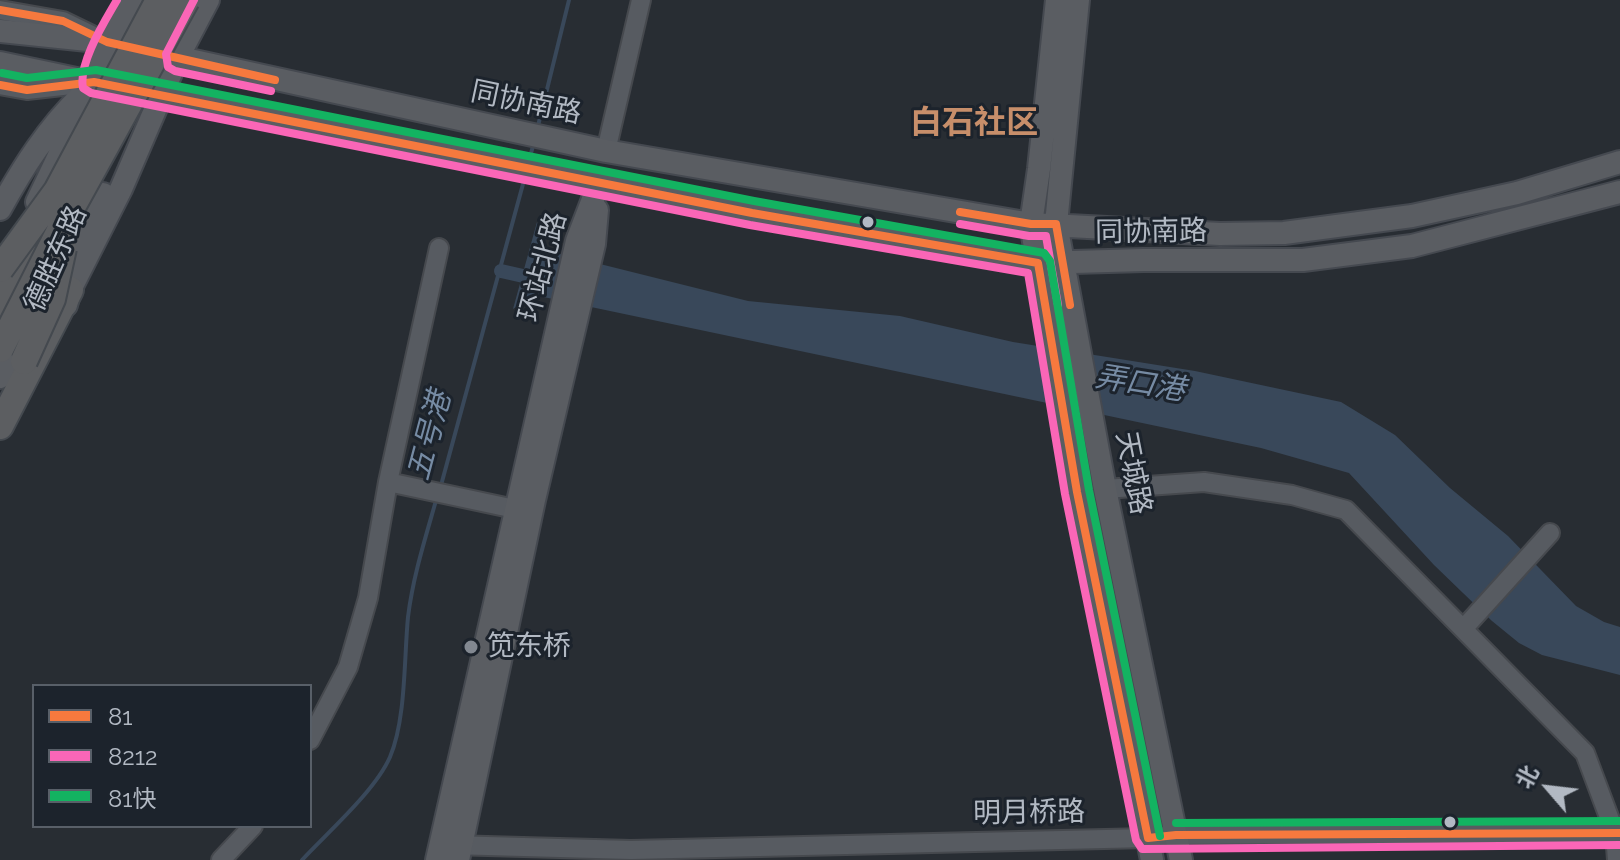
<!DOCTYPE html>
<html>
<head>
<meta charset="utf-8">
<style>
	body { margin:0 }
	#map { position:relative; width:1620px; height:860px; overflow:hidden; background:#282d33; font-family:Raleway,"Noto Sans SC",sans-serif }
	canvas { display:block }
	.legend { position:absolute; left:32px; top:684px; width:280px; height:144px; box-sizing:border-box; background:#1c232c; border:2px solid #585f68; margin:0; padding:10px 14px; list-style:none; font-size:24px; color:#b2b9c3 }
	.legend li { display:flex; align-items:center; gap:16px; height:40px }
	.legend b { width:40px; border:2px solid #585f68 }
	.north { position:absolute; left:1508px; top:748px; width:80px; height:80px; -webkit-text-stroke:6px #1c232c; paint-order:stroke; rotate:298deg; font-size:22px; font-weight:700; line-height:32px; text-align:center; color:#b2b9c3 }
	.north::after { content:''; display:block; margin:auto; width:28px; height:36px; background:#b2b9c3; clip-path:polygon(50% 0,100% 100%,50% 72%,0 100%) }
</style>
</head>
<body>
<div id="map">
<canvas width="1620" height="860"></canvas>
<ul class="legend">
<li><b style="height:10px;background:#f6793e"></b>81</li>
<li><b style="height:10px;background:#fa66b7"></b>8212</li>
<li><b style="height:10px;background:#13b361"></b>81快</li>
</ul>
<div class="north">北</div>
</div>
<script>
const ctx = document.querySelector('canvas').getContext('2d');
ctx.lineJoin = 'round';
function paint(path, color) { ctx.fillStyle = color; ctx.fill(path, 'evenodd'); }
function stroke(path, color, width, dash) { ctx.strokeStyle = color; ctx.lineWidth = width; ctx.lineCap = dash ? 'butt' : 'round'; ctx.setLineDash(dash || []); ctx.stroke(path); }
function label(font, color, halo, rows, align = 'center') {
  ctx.font = font + ' Raleway,"Noto Sans SC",sans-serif'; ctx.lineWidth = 6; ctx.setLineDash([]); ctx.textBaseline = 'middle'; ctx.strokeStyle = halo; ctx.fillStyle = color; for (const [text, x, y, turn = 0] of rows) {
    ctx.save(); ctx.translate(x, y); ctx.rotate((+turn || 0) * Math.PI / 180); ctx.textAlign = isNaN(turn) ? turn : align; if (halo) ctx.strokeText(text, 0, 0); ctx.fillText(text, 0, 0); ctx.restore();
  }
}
const water = new Path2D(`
	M537,222L544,250L748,301L900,316L1013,342L1195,371L1341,402L1395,435L1450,488L1508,536L1576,606L1604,622L1620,627V675L1542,655L1519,643L1492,621L1434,565L1349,473L1261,448L534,295L513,309Z`);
const stream = new Path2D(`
	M537,130L569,0
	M529,161L534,142
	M440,489L526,173
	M302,860C328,832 375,791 390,757C406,720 404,658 408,617C413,576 426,536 437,497`);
const canal = new Path2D(`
	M501,271L541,280`);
const minor = new Path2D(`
	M0,10L63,21L98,38
	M0,85L27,90L80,84
	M606,151L641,0
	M388,482L529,512
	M1105,489L1204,482L1292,495L1346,510L1585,753L1615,833L1617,860
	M1464,628L1550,533
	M310,740L348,667L368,598L388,482L439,248
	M451,845L631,850L1148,838L1176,835L1620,833
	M221,860L253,826`);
const major = new Path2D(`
	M1057,0L1039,169L1031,224L1077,492L1152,860
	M1078,0L1056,224L1105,489L1181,860
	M0,31L107,42L606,151L1031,224L1220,234L1284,233L1412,216L1517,193L1620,162
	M0,63L162,97L233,108L600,181L752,213L1038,263L1144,260H1303L1412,246L1620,192
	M37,202L94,82L107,42L131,0
	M0,209C23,167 48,128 82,95
	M59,267L103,194
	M66,305L70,290L121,189L177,59L208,0
	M0,377L23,332
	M437,860L577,241L600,181
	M458,860L534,500L594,244L597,210`);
const highway = new Path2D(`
	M0,303L36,233
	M0,426L70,290`);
const highwayBridge = new Path2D(`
	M0,269L57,191L159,0
	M0,349L72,207L186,0
	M24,361L52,299L63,248`);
const bus1 = new Path2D(`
	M0,10L63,21L107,42L275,80
	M0,85L27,90L94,82L752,213L1038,263L1077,492L1148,838L1176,835L1620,833
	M960,212L1031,224H1056L1070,305`);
const bus2 = new Path2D(`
	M117,0C105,21 78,63 83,88L91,93L750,225L1028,273L1065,494L1136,840L1142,849L1620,845
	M194,0L166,54L168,67L175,71L271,91
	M960,224L1029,236H1046L1058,305`);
const bus3 = new Path2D(`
	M2,73L27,78L96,70L754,201L1044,253L1050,261L1089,490L1160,836
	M1176,823L1620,821`);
const markers = [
	[868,222,7,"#b2b9c3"],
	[471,647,8,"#828891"],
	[1450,822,7,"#b2b9c3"]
];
const streetNames = [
	["同协南路",526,103,12],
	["同协南路",1151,232,-1],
	["德胜东路",56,259,-66],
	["环站北路",543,267,-75],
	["天城路",1133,473,79],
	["明月桥路",1029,813,-1]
];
const poiNames = [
	["笕东桥",487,647]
];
const waterNames = [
	["弄口港",1140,384,9],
	["五号港",430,436,-75]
];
const quarterNames = [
	["白石社区",974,123]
];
paint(water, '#39485a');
stroke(stream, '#39485a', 4);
stroke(canal, '#39485a', 14);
stroke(minor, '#46494e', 22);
stroke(major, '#454950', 26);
stroke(highway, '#44494f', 30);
stroke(minor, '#575b61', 18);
stroke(major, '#5a5d62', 22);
stroke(highway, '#5c5e61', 26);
stroke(highwayBridge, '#44494f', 30, []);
stroke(highwayBridge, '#5c5e61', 26);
stroke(bus1, '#f6793e', 8);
stroke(bus2, '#fa66b7', 8);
stroke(bus3, '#13b361', 8);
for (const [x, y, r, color] of markers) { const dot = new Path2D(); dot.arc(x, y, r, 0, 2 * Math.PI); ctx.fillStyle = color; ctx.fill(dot); stroke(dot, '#1c232c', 3); }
label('28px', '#b2b9c3', '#1c232c', streetNames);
label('28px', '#b2b9c3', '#1c232c', poiNames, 'left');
label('italic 30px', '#768ba4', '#1c232c', waterNames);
label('bold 32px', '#c78e6a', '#1c232c', quarterNames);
</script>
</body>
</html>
